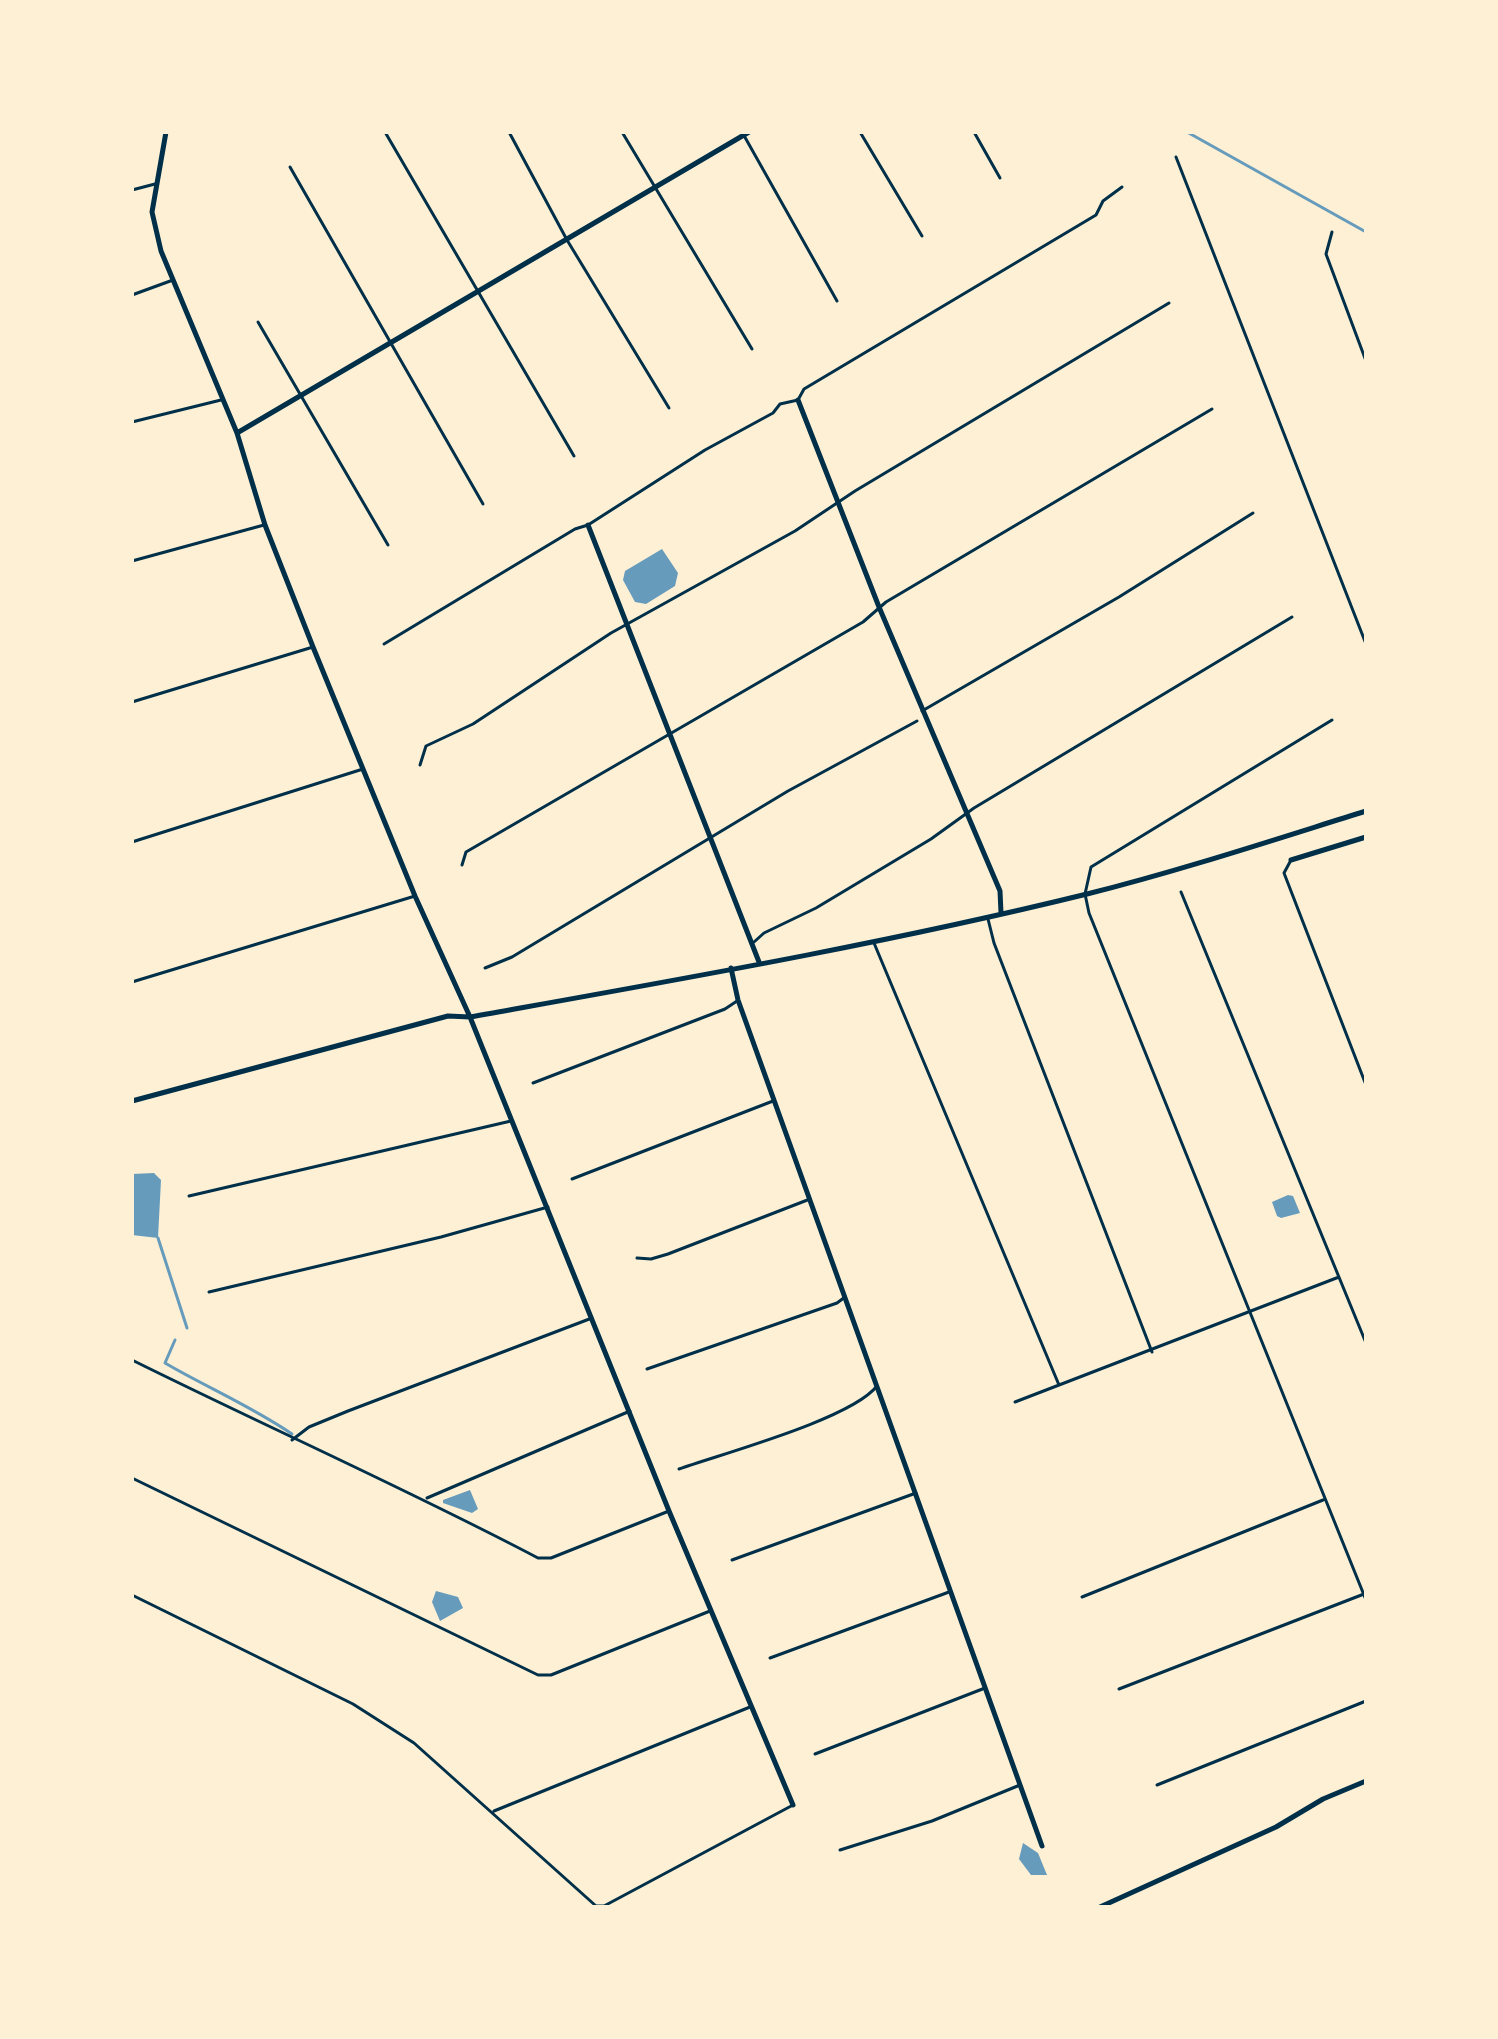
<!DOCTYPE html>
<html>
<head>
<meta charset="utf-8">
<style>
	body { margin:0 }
	#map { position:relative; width:1498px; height:2039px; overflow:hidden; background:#fdf0d5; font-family:Bitter,serif }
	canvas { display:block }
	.frame { position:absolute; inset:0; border:134px solid #fdf0d5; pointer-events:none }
</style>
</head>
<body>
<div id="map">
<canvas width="1498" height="2039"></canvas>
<div class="frame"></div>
</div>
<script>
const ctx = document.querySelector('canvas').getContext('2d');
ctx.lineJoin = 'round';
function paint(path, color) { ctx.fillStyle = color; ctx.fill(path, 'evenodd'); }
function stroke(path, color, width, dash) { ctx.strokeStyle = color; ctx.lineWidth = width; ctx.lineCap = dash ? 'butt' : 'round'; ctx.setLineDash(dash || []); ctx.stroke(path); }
const water = new Path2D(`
	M662,549L678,573L675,586L646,604L635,602L623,580L625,571Z
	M154,1173L161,1180L158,1238L132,1235V1174Z
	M1288,1195L1293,1196L1300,1213L1281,1218L1277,1216L1272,1202Z
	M470,1490L478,1509L472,1513L443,1503V1500Z
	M436,1591L458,1597L463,1608L440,1621L432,1602Z
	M1023,1843L1038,1853L1047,1875H1031L1019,1859Z`);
const stream = new Path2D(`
	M1187,132L1366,232
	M158,1238L187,1328
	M175,1340L165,1363C206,1387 251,1406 292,1434`);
const service = new Path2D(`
	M385,132L574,456
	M509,132L567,240L669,408
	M622,132L752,349
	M742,132L837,301
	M860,132L922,236
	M974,132L1000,178
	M1176,157L1366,644
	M290,167L483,504
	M132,190L155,184
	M1332,232L1326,254L1366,361
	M132,295L173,280
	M258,322L388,545
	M132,422L221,400
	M132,561L264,525
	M384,644L575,529L588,525L705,450L773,413L780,404L798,400L804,389L1096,215L1103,201L1122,187
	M132,702L313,647
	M922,711L1119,597L1253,513
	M1332,720L1091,867L1085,894L1089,913L1366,1600
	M420,765L426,746L473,724L611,633L795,531L855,491L1169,303
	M132,842L363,769
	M1291,860L1284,873L1366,1085
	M462,865L466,852L863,622L886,602L1212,409
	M1181,892L1366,1343
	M988,919L994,943L1152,1352
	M754,942L764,933L816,908L931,839L974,808L1292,617
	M874,943L1059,1385
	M485,968L512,957L788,791L917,721
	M132,982L415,896
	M533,1083L725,1009L737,1001
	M572,1179L773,1101
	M189,1196L511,1121
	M637,1258L651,1259L668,1254L810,1199
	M209,1292L441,1237L548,1207
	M132,1360C267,1427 405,1488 538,1558H551L669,1511
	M647,1369L837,1303L845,1297
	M1015,1402L1339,1277
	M292,1440L309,1427L348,1411L592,1318
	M679,1469C724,1453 851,1419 877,1386
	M132,1478L538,1675H551L710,1611
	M427,1498L630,1411
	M732,1560L916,1493
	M132,1595L353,1704L414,1743L596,1906H604L793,1805
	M1082,1597L1323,1500
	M770,1658L949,1592
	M1119,1689L1364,1594
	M815,1754L985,1688
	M1157,1785L1366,1701
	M494,1811L750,1707
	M840,1850L932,1821L1020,1785`);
const minor = new Path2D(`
	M166,132L152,212L161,251L237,433L265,525L313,647L415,896L470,1017L669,1511L793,1805
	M798,400L879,607L1000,891L1001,913
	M237,433L749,132
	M588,525L759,962
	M1291,860L1366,837
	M731,968L738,1000L1042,1846
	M132,1101L448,1016L470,1017C676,980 884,944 1087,894C1182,870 1273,840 1366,811
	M1100,1907L1276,1827L1323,1799L1366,1781`);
paint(water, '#669bbc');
stroke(stream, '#669bbc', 3);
stroke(service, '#003049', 3);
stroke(minor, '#003049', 5);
</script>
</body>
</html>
